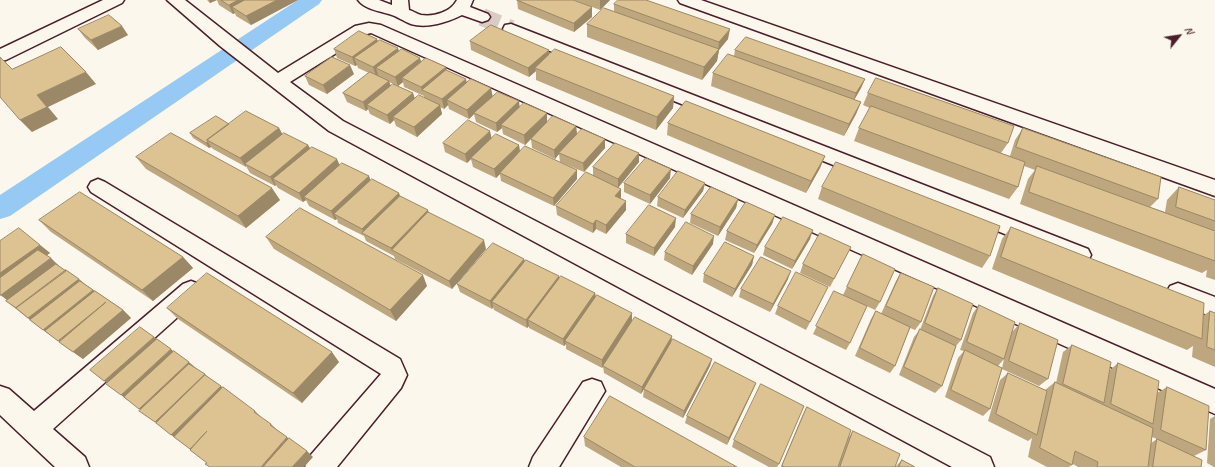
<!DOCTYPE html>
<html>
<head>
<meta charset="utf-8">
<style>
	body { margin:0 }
	#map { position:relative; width:1215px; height:467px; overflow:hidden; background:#fbf7ec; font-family:Caveat,sans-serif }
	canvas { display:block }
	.north { position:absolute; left:1159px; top:16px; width:40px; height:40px; -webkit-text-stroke:3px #fbf7ec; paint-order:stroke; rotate:60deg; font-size:11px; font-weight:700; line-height:16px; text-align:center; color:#4a1f2b }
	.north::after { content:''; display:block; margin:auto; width:14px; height:18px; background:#4a1f2b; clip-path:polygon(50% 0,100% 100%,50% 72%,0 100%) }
</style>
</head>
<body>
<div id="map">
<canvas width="1215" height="467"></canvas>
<div class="north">N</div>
</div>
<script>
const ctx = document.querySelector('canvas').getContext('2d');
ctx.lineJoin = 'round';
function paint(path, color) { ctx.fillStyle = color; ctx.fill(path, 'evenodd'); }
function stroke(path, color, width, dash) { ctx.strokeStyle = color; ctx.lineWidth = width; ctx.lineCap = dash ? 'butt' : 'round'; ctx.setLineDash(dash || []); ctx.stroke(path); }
const canal = new Path2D(`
	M298,0H322L319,4L10,216L0,219V195Z`);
const minorTunnel = new Path2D(`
	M482,17L511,29`);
const minor = new Path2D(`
	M103,0H124L122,3L6,60L0,61V49Z
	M167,0H185L278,73L355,26L369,23L381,25L1215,389V414L371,33L367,34L290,82L343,121L990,457L994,467H952L329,131L220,46Z
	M358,0H379L392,5V0H408L409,10C413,11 417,14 421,15C434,17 451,12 457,0H473L470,7L488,14L490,17L488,20L482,22L462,15C448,22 427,29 411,24C403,21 397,16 389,14C379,11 364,9 358,0Z
	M678,0H701L1215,180V196L680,3Z
	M511,24L1088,249L1091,255L1088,261L1080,264L1072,261L505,33L503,29L505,25Z
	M98,179L105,182L400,359L407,375L401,388L337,467H305L309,457L381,374L91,192L88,187L91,182Z
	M191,281L199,284L203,291L199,298L53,429L85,457L89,467H55L0,415V386L9,389L34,411L183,284Z
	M1178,283L1215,297V318L1170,300L1166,293L1170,286Z
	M592,379L601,382L605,391L559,467H529L533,457L583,382Z`);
const wall = new Path2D(`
	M207,0H298L251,25L236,16L235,13L233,14L219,5L217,0L210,3Z
	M517,0L592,7V17L574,32L518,9Z
	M574,0H610L600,10Z
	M614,4L728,39L719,50L717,61L702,80L587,37V24L614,11Z
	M78,29L128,35L98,50L85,38Z
	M377,39L378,42L421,62L446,70L493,97L520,107L547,113V122L576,126L577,134L605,139V148L584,172L560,162L559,154L555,159L532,148L531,139L525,145L503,134L502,128L497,132L476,122L474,114L469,119L449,109L448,105L444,109L440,107L442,114L417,137L396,126L394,120L390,124L370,114L368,109L366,111L347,102L343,93L369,73L358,68L357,65L355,66L337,58L334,49ZM389,82L398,86L403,82L404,87L424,96V98L415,99L413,93L391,86Z
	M470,41L549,55L674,96L673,108L656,130L536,80V71L529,77L471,50Z
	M735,50L865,79L861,88L854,100L861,102L856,114L844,136L711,86L713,73L734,56Z
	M354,74L327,94L309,85L305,76Z
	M868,93L1008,143L1001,153L1010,156L1015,140L1023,128L1158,199L1150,207L1165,212L1167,200L1179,187L1215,200V280L1206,277L1207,270L1202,273L1020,204L1028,179L1035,170L1024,166L1018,187L1009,199L854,141L859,128L870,108L863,105Z
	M668,123L825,156L820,168L806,193L667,135Z
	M229,124L279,128L282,134L308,145L310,148L340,166L369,176L370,180L429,213L486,249L452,289L395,259L394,256L366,241L364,236L338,223L337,219L335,220L309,206L306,200L303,202L278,188L276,185L275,186L250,173L246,166V167L213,149L211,147L209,148L193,138L190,133Z
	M492,138L519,145L520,151L577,179L554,206L501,181L500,174L496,178L473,167L471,159L467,163L445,152L443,143Z
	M639,153V162L618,187L621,197L620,199L626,210L606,234L596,229L593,233L557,215L556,206L593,175V167Z
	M136,157L280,200L246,228L146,169Z
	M670,178L650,204L624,192V183Z
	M705,183L703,191L683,218L657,206L658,197Z
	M822,187L990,256L982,268L818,199Z
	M738,199L736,208L718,236L690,223L691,214Z
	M775,215L772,224L754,253L725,240L727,231Z
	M39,220L183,257L193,268L153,301L51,232Z
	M675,227L654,256L626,243V234Z
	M1011,227L1204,315L1210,311L1215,313V367L1192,357L1193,346L1187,350L992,269L1002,239Z
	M266,237L427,286L396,321L274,249Z
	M810,239L792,269L763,255L765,247Z
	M0,241L40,245L50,253L47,255L60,267L95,291L123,310L131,318L83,359L30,320L6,301L7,300L0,295Z
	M713,244L692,275L664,260L665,252Z
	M863,254L880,302L875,310L843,295Z
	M754,256L752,265L732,297L703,282L704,274Z
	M846,256L830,287L800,273L803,264Z
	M524,259L525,261L559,278L595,293L596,297L632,321L602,368L566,349V344L564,346L529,328V326L527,328L494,310L493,307L492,309L460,292L457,284Z
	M901,273L921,322L915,330L910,328L895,366L890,373L855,356L871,319L876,311L881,314L896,281Z
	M788,279L770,312L739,297L741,289Z
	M938,288L961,340L956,346L942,386L935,393L899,375L914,337L920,330L933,296Z
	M834,291L850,343L846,350L813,334Z
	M824,295L806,330L775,314L778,306Z
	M979,305L1013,331L1020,323L1048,379L1039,386L1002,369L990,409L983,416L945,397L958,358L964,351L960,350L973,313ZM1004,359L1002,368L998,366Z
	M167,308L339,362L302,403L178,319Z
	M672,336L671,343L712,359L710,366L683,418L643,397L644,389L650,379L641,394L604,373L603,366Z
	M1072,345L1110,370L1118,363L1157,393L1167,387L1206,450L1194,456L1201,467H1078L1073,464L1069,467H1047L1028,457L1032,438L1028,441L988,421L1000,380L1008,373L1045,390L1055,382L1056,383L1063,352ZM1152,437L1157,439L1151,443Z
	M756,383L753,390L727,445L685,423L687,416Z
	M807,407L849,437L853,431L896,466L902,460L915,467H781L803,414Z
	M1215,416V467H1214L1207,463L1210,419Z
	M584,437L737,467H621L585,446Z
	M734,440L779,464L777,467H769L732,447Z`);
const shadedWall = new Path2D(`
	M209,0H217L210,3Z
	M238,0H260L232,7L235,13L233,14L229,5Z
	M277,0H298L251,25L246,16Z
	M600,0H610L600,10Z
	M592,7V17L574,32V23Z
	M122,26L128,35L98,50L91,40Z
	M730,29L728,39L719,50L717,61L702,80L704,67L718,50L719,42Z
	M377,39L380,48L354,58L357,65L355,66L352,57Z
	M398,48L401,58L376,68L378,74L376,76L373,67Z
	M549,50V59L535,68L536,71L529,77L528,68Z
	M420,58L423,67L402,78L403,82L398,86L395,77Z
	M350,65L354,74L327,94L323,85Z
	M446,67L448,76L422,90L421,87Z
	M86,72L96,84L48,107L58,119L32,132L20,120L37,95Z
	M466,79L468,88L447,100L448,105L444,109L442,99Z
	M865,79L861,88L853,102L856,93Z
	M389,81L392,90L367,105L368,109L366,111L363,102Z
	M491,88L493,98L474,113V114L469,119L467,110Z
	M413,93L416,103L393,117L394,120L390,124L387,115Z
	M674,96L673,108L656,130L657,117Z
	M519,101L520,110L501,125L502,128L497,132L496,123Z
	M861,102L856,114L844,136L849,124Z
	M440,105L442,114L417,137L414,127Z
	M547,113V122L525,145L524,135Z
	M576,126L577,135L559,153V154L555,159L554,150Z
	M279,128L284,137L245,164L246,166V167L240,158Z
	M490,131L492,140L471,158V159L467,163L465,154Z
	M605,139V148L584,172L583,163Z
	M208,142L211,147L209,148L206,143Z
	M308,145L313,154L273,179L276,185L275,186L270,177Z
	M519,145L520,154L500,173V174L496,178L494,169Z
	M639,153V162L618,188V179Z
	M825,156L820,168L806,193L811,181Z
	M337,159L341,168L304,197L306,200L303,202L299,193Z
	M671,169L670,178L650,204V195Z
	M577,170V179L554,206L553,198Z
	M369,176L372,185L334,214L337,219L335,220L331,211Z
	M705,183L703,191L683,218L685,210Z
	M272,188L280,200L246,228L238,216Z
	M621,189V197L615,205V196Z
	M399,193L402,201L364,234L362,229Z
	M738,199L736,208L718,236L720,227Z
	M626,201V210L606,234V225Z
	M428,210L431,219L392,251L391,248Z
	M775,215L772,224L754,253L757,245Z
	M676,218L675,227L654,256V248Z
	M596,220V229L593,233V224Z
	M813,230L810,239L792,269L795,261Z
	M714,236L713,244L692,275L693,266Z
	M484,240L486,249L452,289L449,281Z
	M40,245L50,253L0,288V273Z
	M754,256L752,265L732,297L735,289Z
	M183,257L193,268L153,301L142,290Z
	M51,258L60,267L11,303L1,295Z
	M524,259L526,267L492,302L493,307L492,309L490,301Z
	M791,271L788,279L770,312L773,304Z
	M423,275L427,286L396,321L390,310Z
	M559,276L560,285L528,320L529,326L527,328L526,320Z
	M79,279L88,287L38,326L28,318Z
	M93,290L102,298L53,337L43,330Z
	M595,293L596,301L565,341L566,344L564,346L563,339Z
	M106,302L59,342L68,349L58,341Z
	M123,310L131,318L83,359L73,352Z
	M632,313V321L602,368V360Z
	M672,336L671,344L641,394L642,387Z
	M154,337L163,344L114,388L104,381Z
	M171,349L179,357L130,402L121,395Z
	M332,352L339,362L302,403L293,393Z
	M712,359L710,366L683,418L684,411Z
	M189,362L197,369L148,415L139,409Z
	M205,374L212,382L164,429L155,422Z
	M756,383L753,390L727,445L729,438Z
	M221,386L229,393L180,441L171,435Z
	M255,411L262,418L254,412Z
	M271,424L278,431L270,425Z
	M287,437L294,444L273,467H261Z
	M307,451L313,457L304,467H292Z`);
const building = new Path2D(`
	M221,0H238L229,5Z
	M245,0H277L246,16L232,7Z
	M517,0H573L592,7L574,23Z
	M618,0H646L730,29L719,42L614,4Z
	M604,8L719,49L704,67L587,24Z
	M109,15L122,26L91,40L78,29Z
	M491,25L549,50L528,68L470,41Z
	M359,31L377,39L352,57L334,49Z
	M746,37L865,79L856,93L735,50Z
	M380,40L398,48L373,67L354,58Z
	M61,47L86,72L37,95L47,107L20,120L0,97V57L12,69Z
	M402,49L420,58L395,77L376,68Z
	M555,49L674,96L657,117L535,68Z
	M728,54L861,102L849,124L713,73Z
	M332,57L350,65L323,85L305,76Z
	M426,58L446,67L421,87L402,78Z
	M446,70L466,79L442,99L422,90Z
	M370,72L389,81L363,102L343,93Z
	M876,78L1014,126L1008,143L868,93Z
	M471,79L491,88L467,110L447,100Z
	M393,84L413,93L387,115L367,105Z
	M498,92L519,101L496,123L474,113Z
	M419,95L440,105L414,127L393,117Z
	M686,101L825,156L811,181L668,123Z
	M524,103L547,113L524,135L501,125Z
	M871,106L1025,162L1018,187L859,128Z
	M246,111L279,128L240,158L207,140Z
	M216,116L229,124L207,140L208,142L206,143L190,133Z
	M553,116L576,126L554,150L531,139Z
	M468,120L490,131L465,154L443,143Z
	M1023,128L1161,177L1158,199L1016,147Z
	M582,129L605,139L583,163L559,153Z
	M171,133L272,188L238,216L136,157Z
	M284,133L308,145L270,177L245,164Z
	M496,134L519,145L494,169L471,158Z
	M615,143L639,153L618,179L593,167Z
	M525,146L577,170L553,198L500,173Z
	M312,147L337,159L299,193L273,179Z
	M646,158L671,169L650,195L624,183Z
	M836,162L1000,226L990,256L822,187Z
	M342,163L369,176L331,211L304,197Z
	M1037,166L1215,231V261L1029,192Z
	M678,171L705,183L685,210L658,197Z
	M586,172L621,189L615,196L626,201L606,225L596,220L593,224L556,206Z
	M372,179L399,193L362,229L334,214Z
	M711,187L738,199L720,227L691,214Z
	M1179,187L1215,200V221L1176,207Z
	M80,192L183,257L142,290L39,220Z
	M400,196L428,210L391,248L362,233Z
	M746,202L775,215L757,245L727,231Z
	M649,205L676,218L654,248L626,234Z
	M300,208L423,275L390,310L266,237Z
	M428,212L484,240L449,281L392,250Z
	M783,217L813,230L795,261L765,247Z
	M686,222L714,236L693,266L665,252Z
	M1011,227L1204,303L1202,339L1001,257Z
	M19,228L40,245L0,273V241Z
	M820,233L851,247L834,279L803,264Z
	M725,242L754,256L735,289L704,274Z
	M493,243L524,259L490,301L457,284Z
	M38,250L51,258L1,295H0V278Z
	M863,254L895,269L880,302L847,287Z
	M761,257L791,271L773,304L741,289Z
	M526,260L559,276L526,320L492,302Z
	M56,264L66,271L16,308L6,301Z
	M66,270L79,279L28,318L16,308Z
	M796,272L828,287L810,322L778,306Z
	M207,273L332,352L293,393L167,308Z
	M901,273L934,287L921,322L886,306Z
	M561,276L595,293L563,339L528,320Z
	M80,281L93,290L43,330L30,320Z
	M938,288L973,304L961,340L925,323Z
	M95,291L123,310L73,352L59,342L106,302L58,341L45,331Z
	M834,291L867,306L850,343L816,326Z
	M597,295L632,313L602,360L565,341Z
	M979,305L1015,322L1004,359L967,342Z
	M876,311L910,327L895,366L860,348Z
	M1210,311L1215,313V350L1207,347Z
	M635,317L672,336L642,387L603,366Z
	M1020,323L1058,340L1048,379L1009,361Z
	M140,327L154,337L104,381L90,370Z
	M920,329L956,346L942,386L904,367Z
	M157,339L171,349L121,395L106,384Z
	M673,339L712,359L684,411L644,389Z
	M1072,345L1111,362L1104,403L1063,384Z
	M965,350L1002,368L990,409L951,390Z
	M174,351L189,362L139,409L124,397Z
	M715,362L756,383L729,438L687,416Z
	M1118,363L1159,381L1153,424L1111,404Z
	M189,364L205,374L155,422L139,411Z
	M1008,373L1047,391L1037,435L996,414Z
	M205,375L221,386L171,435L156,423Z
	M1055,382L1153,428L1148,467H1097L1098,462L1075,451L1072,465L1040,448Z
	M761,384L804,406L779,464L734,440Z
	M223,387L255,411L254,412L271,424L270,425L287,437L261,467H210L205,464L207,463L190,450L207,431L190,449L174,437Z
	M1167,387L1209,406L1206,450L1161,430Z
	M610,396L737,467H635L584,437Z
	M807,407L851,430L838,467H785L782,466Z
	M853,431L900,454L895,467H840Z
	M289,438L307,451L292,467H263Z
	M1157,439L1202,460L1201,467H1153Z
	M902,460L915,467H899Z`);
paint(canal, '#96c9f3');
stroke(minorTunnel, '#d8ccc5', 18, [18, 9]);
stroke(minor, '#4a1f2b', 3);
paint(minor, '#fbf7ec');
paint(wall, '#bea77e');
paint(shadedWall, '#9b8866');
paint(building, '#ddc292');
stroke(building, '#9b8866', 1);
</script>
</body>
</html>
